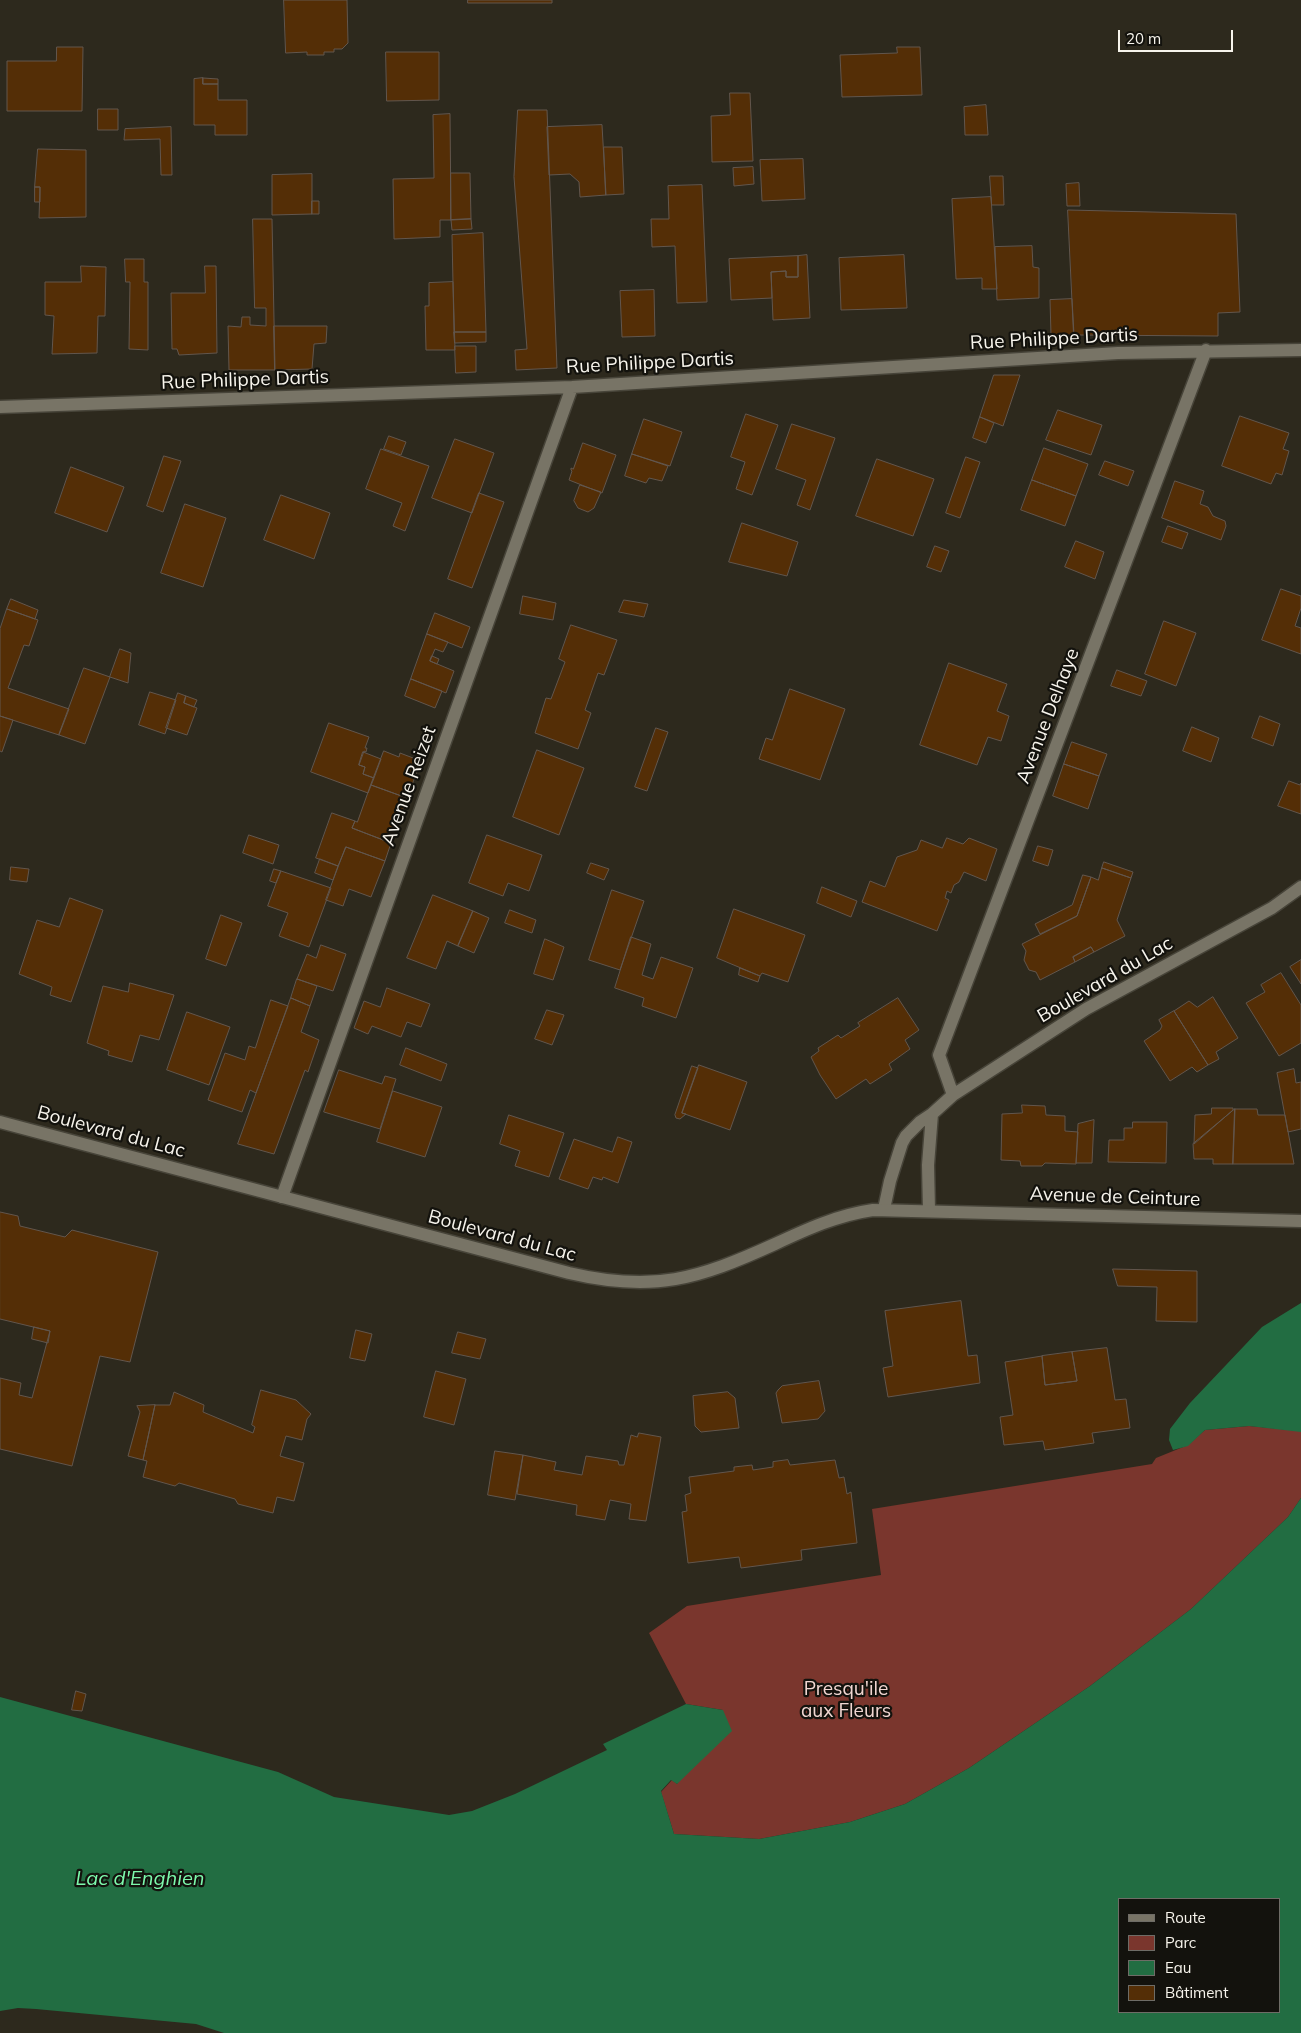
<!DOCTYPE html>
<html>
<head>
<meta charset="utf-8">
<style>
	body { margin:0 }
	#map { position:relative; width:1301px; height:2033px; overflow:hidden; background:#2d291d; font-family:Mulish,sans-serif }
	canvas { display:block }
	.legend { position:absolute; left:1118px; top:1898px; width:162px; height:115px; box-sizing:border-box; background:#13120d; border:1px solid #6e6c66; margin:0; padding:6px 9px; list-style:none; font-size:15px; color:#f7f4ec }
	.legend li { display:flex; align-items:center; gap:10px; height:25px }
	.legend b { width:25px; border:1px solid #6e6c66 }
	.scale { position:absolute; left:1118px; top:30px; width:115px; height:22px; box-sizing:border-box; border:2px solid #f7f4ec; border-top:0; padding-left:6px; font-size:15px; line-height:18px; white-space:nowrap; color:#f7f4ec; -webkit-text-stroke:4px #13120d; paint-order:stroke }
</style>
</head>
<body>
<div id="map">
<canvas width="1301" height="2033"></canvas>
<ul class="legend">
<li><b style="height:6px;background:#787466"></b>Route</li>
<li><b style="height:14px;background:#7a362d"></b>Parc</li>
<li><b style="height:14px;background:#226d42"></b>Eau</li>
<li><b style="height:14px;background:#542e06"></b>Bâtiment</li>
</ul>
<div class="scale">20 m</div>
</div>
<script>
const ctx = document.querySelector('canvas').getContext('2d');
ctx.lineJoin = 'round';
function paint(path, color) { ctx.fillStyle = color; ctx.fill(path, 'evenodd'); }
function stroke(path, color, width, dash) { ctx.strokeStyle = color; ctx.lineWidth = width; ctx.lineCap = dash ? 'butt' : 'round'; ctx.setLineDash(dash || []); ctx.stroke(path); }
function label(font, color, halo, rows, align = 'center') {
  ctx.font = font + ' Mulish,sans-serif'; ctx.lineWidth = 4.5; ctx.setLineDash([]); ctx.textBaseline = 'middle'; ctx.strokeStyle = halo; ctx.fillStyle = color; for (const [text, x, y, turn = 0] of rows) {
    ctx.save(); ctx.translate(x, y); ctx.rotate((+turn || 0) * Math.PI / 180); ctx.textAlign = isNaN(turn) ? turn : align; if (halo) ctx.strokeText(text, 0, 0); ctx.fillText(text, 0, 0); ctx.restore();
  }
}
const green = new Path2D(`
	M1249,1426L1301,1431V1498L1288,1517L1191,1609L1090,1686L969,1768L905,1804L850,1822L759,1839L674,1834L661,1792L672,1780L677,1784L723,1710L686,1704L649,1633L687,1606L881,1575L872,1509L1152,1464L1156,1458L1188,1445L1205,1430Z`);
const water = new Path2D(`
	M1301,1303V1432L1249,1426L1205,1430L1188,1446L1173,1450L1169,1440L1170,1429L1190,1403L1262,1327Z
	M1301,1498V2033H224L196,2024L36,2009L18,2008L0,2011V1697L278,1772L334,1797L449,1815L472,1811L515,1794L607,1750L603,1744L686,1704L723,1710L732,1731L677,1784L671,1780L661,1791L674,1834L759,1839L850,1822L905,1804L969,1768L1090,1686L1191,1609L1288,1517ZM1280,1899V2012H1120V1899Z`);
const building = new Path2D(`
	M284,0H347L348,43L342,49H334V52H324V55H307V52L286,53Z
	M468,0H552V3H468Z
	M57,47H83L82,111H7V61H56Z
	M897,47H920L922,95L842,97L840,55L897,53Z
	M386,52H439V100L387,101Z
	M203,78L218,79V84H203Z
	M203,78V84H218V100H247V135H215V125H194V79Z
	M730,93H750L753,161L712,162L711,116L730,115Z
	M986,105L988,135H965L964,107Z
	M98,109H118V130H98Z
	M518,110H547L557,368L516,370L515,350L527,349L514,177Z
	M450,114L451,220H440V237L394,239L393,179L434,178L433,115Z
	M602,125L606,195L580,197L579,182L570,174L549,175L547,127Z
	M171,127L172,175H161L160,139L124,140L125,129Z
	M604,147H622L624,194L606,195Z
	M38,149L86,150V217L39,218L40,187H35Z
	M803,159L805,199L762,201L760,160Z
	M753,167L754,184L734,186L733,168Z
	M451,173H470L471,219L451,220Z
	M312,174V214L272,215V175Z
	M990,176H1003L1004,205H992Z
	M1079,183L1080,206H1067L1066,184Z
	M702,185L707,302L677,303L675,246L652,247L651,219H669L668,186Z
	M35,187H40V202H35Z
	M991,197L997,289H982V278L956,279L952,199Z
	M312,201H319V214H312Z
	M1068,210L1236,214L1240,312L1218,313V336L1074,335Z
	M253,219H272L275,370H229L228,326L241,327L242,317H250V325L266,326V308H255Z
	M471,219L472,229L452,230L451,220Z
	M483,233L486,332H454L452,235Z
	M1032,246L1033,267L1039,268V298L997,300L995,247Z
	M807,255L810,318L773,320L771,272L786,271V277H798V256Z
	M904,255L907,308L841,310L839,258Z
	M798,256V277H786V271L771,272L772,298L731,300L729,259Z
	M125,259H144V282H148V350L129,349L130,282H126Z
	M81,266L106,267L105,316H98L97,353L52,354L54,316L45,315V282H81Z
	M205,266H216L217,353L179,355L177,349H172L171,293H205Z
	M453,282L455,350H426L425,306H429V283Z
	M654,290L655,336L622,337L620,291Z
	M1072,299L1074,335H1051L1050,300Z
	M274,326H327L326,343L314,344L312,369L275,370Z
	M454,332H486V342L455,343Z
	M455,346H476V372L456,373Z
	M994,375H1020L1003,426L980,417Z
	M1058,410L1102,425L1091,455L1046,440Z
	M746,414L778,425L752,495L736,489L745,462L731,457Z
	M1240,416L1289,433L1283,449L1289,451L1282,475L1276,473L1271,484L1222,466Z
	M980,417L994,423L986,443L973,438Z
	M644,419L682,432L670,466L632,454Z
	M792,424L835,438L810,510L797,505L806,480L776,469Z
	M389,436L406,442L401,455L384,449Z
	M455,439L494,453L472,513L432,498Z
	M583,443L616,455L602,493L569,480L572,471L571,470V468L573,469Z
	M1044,448L1088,464L1076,496L1032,480Z
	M381,449L429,466L405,531L393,526L402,503L366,489Z
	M632,454L668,466L662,481L649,478L646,483L625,476Z
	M164,456L181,461L163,512L147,506Z
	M966,457L980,462L960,518L946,513Z
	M877,459L934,479L913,536L856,516Z
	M1105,461L1134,471L1128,486L1099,475Z
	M71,467L124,487L107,532L55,513Z
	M1032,480L1076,496L1065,526L1021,510Z
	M1175,481L1204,491L1200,504L1208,507L1213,516L1225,521L1226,526L1221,540L1162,518Z
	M580,485L601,492L594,508L588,512L578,508L574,501Z
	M479,493L504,502L472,588L448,579Z
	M281,495L330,513L314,559L264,540Z
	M185,504L226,518L203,587L161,573Z
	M742,523L798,542L787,576L729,562Z
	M1168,526L1188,533L1182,549L1162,542Z
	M1076,541L1104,552L1095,579L1065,567Z
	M935,546L949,551L941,572L927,567Z
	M1281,589L1301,596V608L1295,626L1301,628V654L1262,640Z
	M523,596L556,603L553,620L520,614Z
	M11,599L38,610L35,619L7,609Z
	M624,600L648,604L644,617L619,612Z
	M7,609L38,620L29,646L24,645L8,688L69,709L59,735L0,716V629Z
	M435,613L470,627L462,648L427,634Z
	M1164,621L1196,633L1176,686L1145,674Z
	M571,625L617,640L604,675L598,673L585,710L591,713L578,749L535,733L546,698L551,699L565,662L559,659Z
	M427,634L448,642L443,652L435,649L430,661L454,671L446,693L411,679Z
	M120,649L131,653L128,683L110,677Z
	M432,656L439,659L437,664L430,661Z
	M949,663L1007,684L997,711L1009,716L1001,741L988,737L977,765L920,745Z
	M84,668L110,677L85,744L59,735Z
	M1117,670L1147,681L1141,696L1111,686Z
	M411,679L442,691L435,708L405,696Z
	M790,689L845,709L820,780L759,759L766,738L772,740Z
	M150,692L176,700L165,734L139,725Z
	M178,693L186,696L184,703L197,708L187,735L166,728Z
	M186,696L197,700L194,707L184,703Z
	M0,716L13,720L2,752L0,751Z
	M1260,716L1280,724L1273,746L1252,738Z
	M329,723L369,737L365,748H367L366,752L364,751L359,765L365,767L363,774L374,778L368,793L311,772Z
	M1192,727L1219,738L1211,762L1183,751Z
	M656,728L668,732L647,791L635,787Z
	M1072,742L1107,754L1099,776L1064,764Z
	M537,750L584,768L559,835L513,817Z
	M384,751L399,757L400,753L421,761L407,798L371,785Z
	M363,752L381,759L374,778L363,774L365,767L359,765Z
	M1064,764L1099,776L1088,809L1053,796Z
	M1289,781L1300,785L1301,783V814L1278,806Z
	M371,785L407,798L391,843L352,828L355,821L357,822Z
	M332,813L355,821L352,828L391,843L385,861L346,847L338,866L316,858Z
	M249,835L279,845L273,864L243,853Z
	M487,835L542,855L529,891L508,883L503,896L469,883Z
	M947,838L963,844L969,838L997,849L986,881L964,872L959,882L954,885L951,893L947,891L945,898L949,900L937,931L862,902L870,881L885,887L897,857L917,850L921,840L942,848Z
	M1038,846L1053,850L1048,866L1033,861Z
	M346,847L385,861L371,897L349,889L343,906L326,900Z
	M320,859L338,866L333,880L315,873Z
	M1104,862L1133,872L1131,878L1102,868Z
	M591,863L609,869L604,880L587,873Z
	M11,867L29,869L27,882L10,880Z
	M1102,868L1131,878L1117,920L1125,936L1094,952L1091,947L1073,957L1075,962L1040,980L1036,972L1029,970L1024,960L1026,951L1022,944L1077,916L1091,877L1098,880Z
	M274,869L281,871L276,883L270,881Z
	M281,871L331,888L309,947L279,936L288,913L268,906Z
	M1083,875L1091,877L1077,916L1040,934L1035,924L1072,905Z
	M822,887L857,901L851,917L817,903Z
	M612,890L644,901L620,970L589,960Z
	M433,895L473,911L458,946L447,941L436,969L407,958Z
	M70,898L103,910L71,1002L50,995L52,987L19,974L37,920L59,927Z
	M734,909L805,935L788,982L762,973L760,976L717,958Z
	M510,910L536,920L532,933L505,923Z
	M473,911L489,918L474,953L458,946Z
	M221,915L242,923L226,966L206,959Z
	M631,937L651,944L642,975L653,979L661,957L693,968L676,1018L642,1006L644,998L615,988Z
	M545,939L564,947L553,980L534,974Z
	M321,945L346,954L333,991L297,979L307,954L316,958Z
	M1091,947L1094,952L1075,962L1073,957Z
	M1301,960V984L1290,967Z
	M740,968L760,976L758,982L739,975Z
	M1281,973L1301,1005V1043L1279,1056L1246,1003L1265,992L1261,985Z
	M297,979L317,986L310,1006L291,998Z
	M130,983L174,995L159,1040L140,1035L132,1062L108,1055L109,1051L87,1043L103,986L128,992Z
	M387,988L430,1004L421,1027L407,1022L401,1037L372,1026L368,1034L354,1028L364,1001L380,1007Z
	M1213,997L1238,1038L1216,1052L1219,1059L1208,1065L1174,1011L1189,1001L1197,1007Z
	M291,998L310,1006L301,1032L319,1040L308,1072L305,1070L274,1154L238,1144Z
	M898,998L919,1030L905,1040L910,1049L889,1064L892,1070L870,1084L866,1079L836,1099L820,1075L811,1057L819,1051L818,1048L838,1035L841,1038L860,1026L858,1023Z
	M271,1000L288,1006L256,1093L250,1090L242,1112L208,1100L225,1053L245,1060L249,1046L255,1048Z
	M547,1010L564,1015L552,1045L535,1039Z
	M1174,1011L1208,1065L1197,1072L1192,1067L1170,1081L1144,1041L1160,1030L1162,1026L1159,1020Z
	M187,1012L230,1027L209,1085L167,1070Z
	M406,1048L447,1064L441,1081L400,1065Z
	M699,1065L747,1082L730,1130L682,1113Z
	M692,1066L698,1068L682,1113L686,1114L680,1119L676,1118L675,1115Z
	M1294,1069L1296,1083L1301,1082V1129L1288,1132L1277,1073Z
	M339,1070L382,1084L385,1076L396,1079L380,1129L324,1112Z
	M393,1091L442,1107L425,1157L377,1142Z
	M1022,1105L1045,1106L1046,1115L1065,1116V1131L1078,1132L1076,1164L1045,1163L1042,1166H1021L1020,1161L1001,1160L1002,1114L1022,1113Z
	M1212,1108H1233V1110L1194,1144L1195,1115L1211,1114Z
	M1235,1109H1257L1258,1115H1285L1294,1164H1233Z
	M1235,1109L1233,1164H1213V1159H1194L1193,1144Z
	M509,1115L564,1133L549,1177L515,1166L520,1151L500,1144Z
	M1094,1120L1092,1163H1076L1078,1124Z
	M1133,1122H1167L1166,1163L1108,1162L1109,1140H1124V1128H1132Z
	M618,1137L632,1142L618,1183L603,1177L602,1180L593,1177L588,1189L559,1179L574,1139L612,1152Z
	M0,1212L18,1216L20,1226L65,1237L72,1230L158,1252L130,1362L100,1356L72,1466L0,1449V1378L21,1383L19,1395L32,1398L50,1331L0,1319Z
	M1113,1269L1197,1271V1322L1156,1321L1157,1287L1118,1286Z
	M961,1301L968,1356L977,1355L980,1383L888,1397L883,1368L893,1366L885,1311Z
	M34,1327L50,1331L48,1343L32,1339Z
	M356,1330L372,1334L365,1361L350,1358Z
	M458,1332L486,1339L480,1359L452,1353Z
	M1107,1348L1115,1400L1126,1399L1130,1428L1092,1433L1094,1443L1045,1450L1043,1441L1004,1445L1000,1417L1013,1415L1005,1362L1042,1356L1045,1385L1077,1381L1072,1352Z
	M1072,1352L1077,1381L1045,1385L1042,1356Z
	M436,1371L466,1379L454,1425L424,1417Z
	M819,1381L825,1411L818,1419L782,1423L776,1393L778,1390L782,1386Z
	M261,1390L296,1400L311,1414L307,1419L302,1440L286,1436L280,1456L304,1463L294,1501L277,1497L273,1513L238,1504L235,1499L179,1483L175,1486L143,1477L147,1461L143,1460L155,1405H170L174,1392L204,1405L203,1412L253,1433L255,1427L252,1425Z
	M728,1392L735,1398L739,1428L701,1432L695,1426L693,1396Z
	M155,1405L143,1460L128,1456L140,1412L137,1406Z
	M639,1433L661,1437L646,1521L629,1519L631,1504L610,1500L605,1520L576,1515L577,1505L517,1494L523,1455L556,1462L554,1470L582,1475L586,1456L618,1461L619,1465H624L631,1435L637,1437Z
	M495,1451L523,1455L515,1500L488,1495Z
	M788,1460L790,1465L835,1460L839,1478L844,1477L847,1494L851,1492L857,1543L801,1550L802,1560L741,1568L739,1557L688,1563L682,1512L687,1511L685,1495L691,1493L689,1477L734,1471V1467L752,1465L753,1470L773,1467V1462Z
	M76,1691L86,1694L82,1711L72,1710Z`);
const street = new Path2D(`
	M0,407L572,387L1118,353L1301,350
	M953,1095L939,1055L1206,350
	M282,1197L572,387
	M884,1209L890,1181L902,1143L906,1136L920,1122L932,1114L953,1095L1086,1009L1272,908L1301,887
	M929,1210L928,1165L932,1114`);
const secondary = new Path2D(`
	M0,1122L569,1273C654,1293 698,1279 775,1244C807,1229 838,1215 873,1210L1301,1221`);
const streetNames = [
	["Rue Philippe Dartis",1054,339,-3],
	["Rue Philippe Dartis",650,363,-3],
	["Rue Philippe Dartis",245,380,-2],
	["Avenue Delhaye",1048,716,-69],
	["Avenue Reizet",409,786,-70],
	["Boulevard du Lac",1105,980,-30],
	["Boulevard du Lac",111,1132,15],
	["Avenue de Ceinture",1115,1197,2],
	["Boulevard du Lac",502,1236,15]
];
const parkNames = [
	["Presqu'ile",846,1689],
	["aux Fleurs",846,1711]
];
const waterNames = [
	["Lac d'Enghien",140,1879]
];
paint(green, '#7a362d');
paint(water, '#226d42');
paint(building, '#542e06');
stroke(building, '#62564d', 1);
stroke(street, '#474439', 15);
stroke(secondary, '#474439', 15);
stroke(street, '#787466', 12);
stroke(secondary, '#787466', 12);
label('19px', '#f7f4ec', '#13120d', streetNames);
label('19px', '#f1d6d1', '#13120d', parkNames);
label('italic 20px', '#7df9ac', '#13120d', waterNames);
</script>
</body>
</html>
